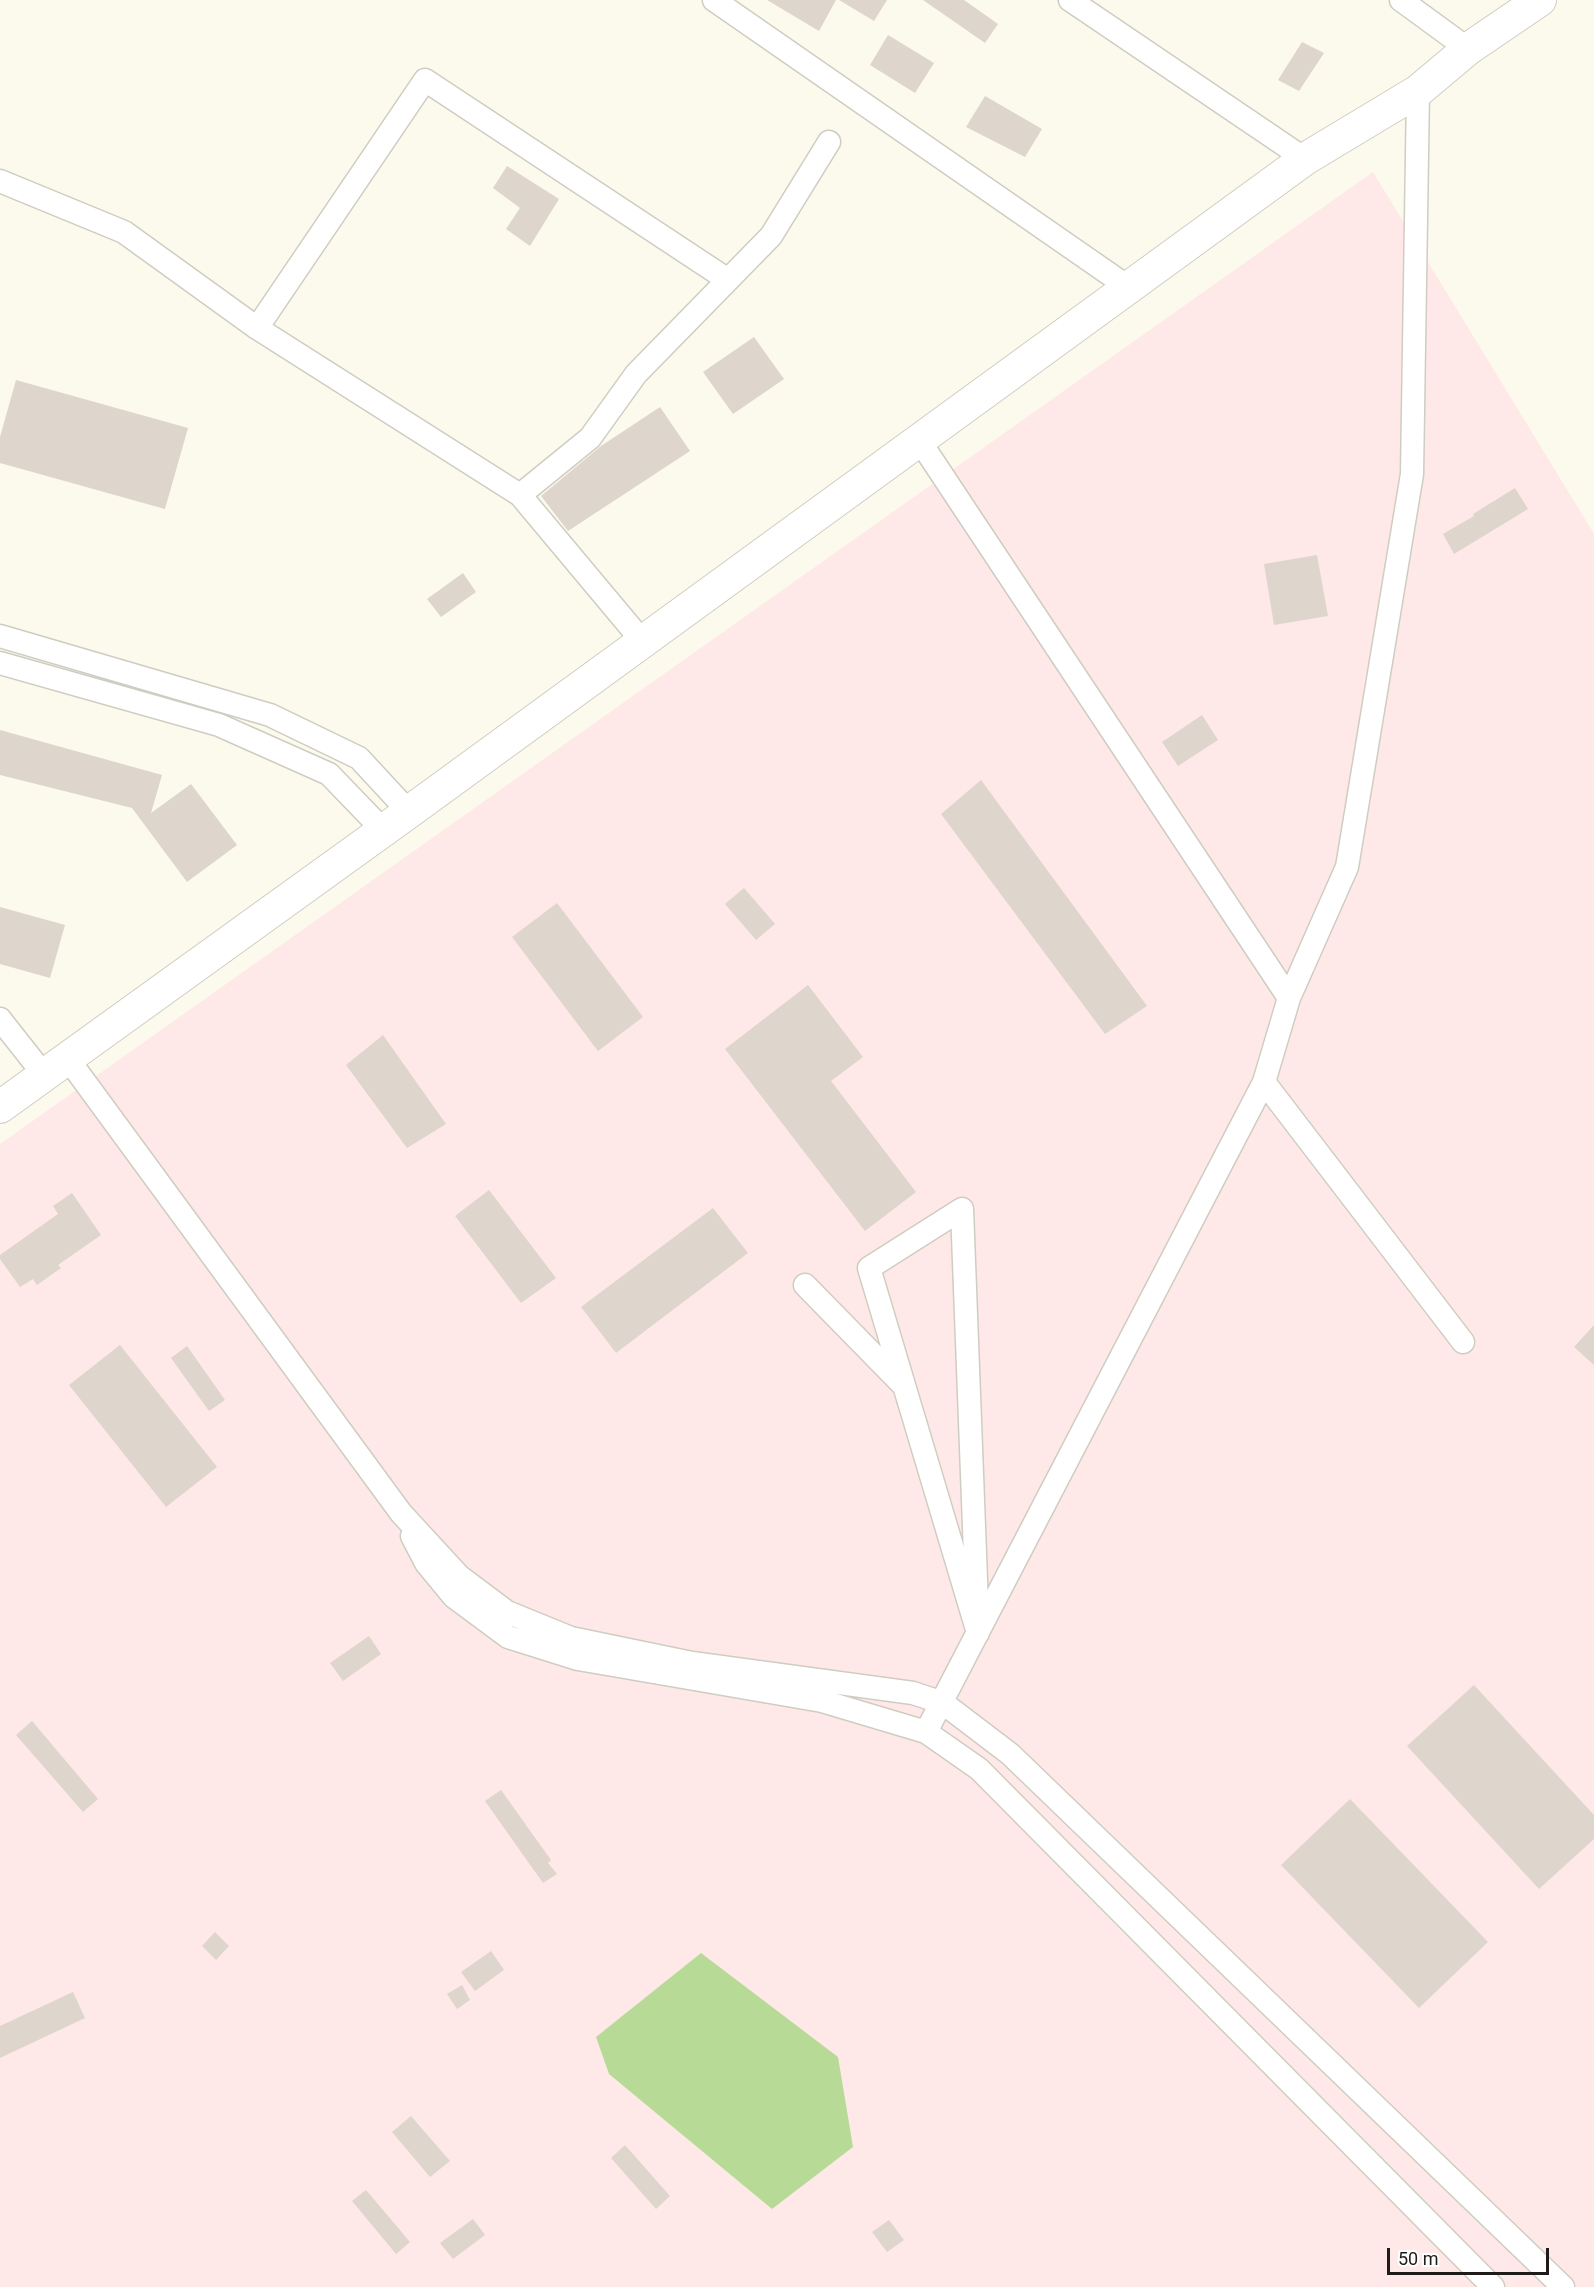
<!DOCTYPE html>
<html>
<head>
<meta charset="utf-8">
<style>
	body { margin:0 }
	#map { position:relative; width:1594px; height:2287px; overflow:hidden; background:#fcf9ed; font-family:Roboto,sans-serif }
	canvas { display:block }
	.scale { position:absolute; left:1387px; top:2248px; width:162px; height:27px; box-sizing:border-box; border:3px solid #1d1c18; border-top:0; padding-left:8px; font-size:18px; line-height:21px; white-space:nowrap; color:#1d1c18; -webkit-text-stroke:4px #fff; paint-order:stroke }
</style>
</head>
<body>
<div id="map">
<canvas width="1594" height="2287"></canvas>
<div class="scale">50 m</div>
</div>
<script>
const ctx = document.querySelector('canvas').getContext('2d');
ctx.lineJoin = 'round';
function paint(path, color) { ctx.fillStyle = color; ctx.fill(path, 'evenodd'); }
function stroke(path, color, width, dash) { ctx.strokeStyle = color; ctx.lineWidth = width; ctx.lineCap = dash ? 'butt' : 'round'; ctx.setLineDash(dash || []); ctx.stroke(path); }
const industrial = new Path2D(`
	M1373,172L1594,534V2287H0V1144Z`);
const green = new Path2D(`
	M701,1953L838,2057L853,2147L772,2209L609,2074L596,2037Z`);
const building = new Path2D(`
	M767,0H836L819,31Z
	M839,0H887L874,21Z
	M923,0H964L998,24L985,43Z
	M888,35L934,63L915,93L870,65Z
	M1302,42L1324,53L1299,91L1278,80Z
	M985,96L1042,129L1025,157L966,127Z
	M507,166L559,199L530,246L506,229L520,208L493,188Z
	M754,337L784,379L733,414L703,372Z
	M16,380L188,428L165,509L0,463V437Z
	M660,407L690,451L568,531L541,496L601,446Z
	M1515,488L1528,509L1454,554L1443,534L1474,516L1473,514Z
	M1317,555L1328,616L1274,625L1264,564Z
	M463,573L476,592L441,617L427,599Z
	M1202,715L1218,740L1178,766L1162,742Z
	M0,730L162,775L151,813L191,784L237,845L187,882L132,808L0,775Z
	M981,780L1147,1006L1105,1034L941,814Z
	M744,888L775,924L756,940L725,904Z
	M557,903L643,1017L598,1051L512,937Z
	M0,907L65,925L50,978L0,964Z
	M808,985L863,1057L831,1081L916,1192L865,1231L725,1049Z
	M383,1035L446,1124L407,1148L346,1065Z
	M489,1190L556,1278L521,1303L455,1216Z
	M72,1193L101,1235L58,1265L61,1268L37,1285L33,1279L20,1287L0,1259V1255L58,1214L53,1206Z
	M713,1208L748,1253L616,1353L581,1307Z
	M1594,1325V1365L1574,1347Z
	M120,1345L217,1467L166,1507L69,1385Z
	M187,1346L225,1400L209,1411L171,1358Z
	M369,1636L381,1654L343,1681L330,1663Z
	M1474,1685L1594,1815V1839L1539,1889L1407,1746Z
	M32,1721L98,1799L83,1812L16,1735Z
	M501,1790L551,1860L548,1863L557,1874L543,1883L485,1801Z
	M1350,1799L1488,1942L1419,2008L1281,1865Z
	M215,1932L229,1946L216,1960L202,1946Z
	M491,1951L504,1970L475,1991L461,1972Z
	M462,1985L470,2000L457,2009L447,1994Z
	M73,1992L85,2018L0,2058V2026Z
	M411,2116L450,2161L430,2177L392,2132Z
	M625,2145L670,2196L656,2209L611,2158Z
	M366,2190L410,2242L396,2254L352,2201Z
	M473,2219L485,2235L453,2259L440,2243Z
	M889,2220L904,2240L887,2252L872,2232Z`);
const street = new Path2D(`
	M714,0L1128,287
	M1070,0L1305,159
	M1401,0L1468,49
	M0,181L124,232L257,328
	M919,440L1289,998
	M520,495L257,328L425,80L728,280
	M0,636L270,715L359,758L409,812
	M643,642L520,495L590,438L636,374L771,236L829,142
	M0,663L219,725L329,774L383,830
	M0,1019L45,1076
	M68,1059L401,1513L459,1576L507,1612L571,1638L692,1663L913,1693L943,1703L1010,1754L1563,2287
	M1264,1082L1463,1342
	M962,1209L978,1633L869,1268Z
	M805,1285L902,1384
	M412,1536L426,1563L454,1597L508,1637L578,1659L822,1701L926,1732L979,1769L1493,2287
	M926,1732L1264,1082L1289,998L1347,867L1412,474L1418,91`);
const secondary = new Path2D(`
	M0,1107L409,812L1305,159L1418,91L1468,49L1540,0`);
paint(industrial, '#ffe9e8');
paint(green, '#b7db97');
paint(building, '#ded5cc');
stroke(street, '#cfcdc1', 25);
stroke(secondary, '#cfcdc1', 34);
stroke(street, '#fff', 22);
stroke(secondary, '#fff', 32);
</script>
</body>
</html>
